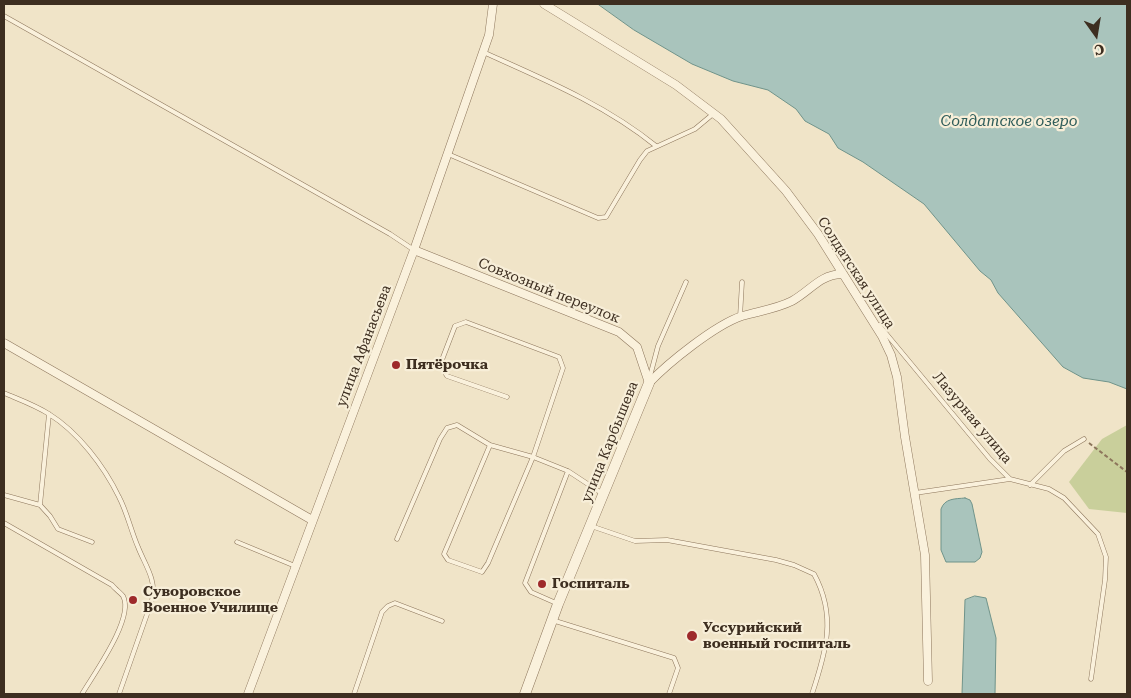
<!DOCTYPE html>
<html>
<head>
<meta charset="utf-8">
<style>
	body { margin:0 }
	#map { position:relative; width:1131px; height:698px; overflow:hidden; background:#f0e4c8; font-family:"Roboto Serif",serif }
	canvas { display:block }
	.frame { position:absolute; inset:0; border:5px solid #3d2e20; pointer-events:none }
	.north { position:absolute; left:1071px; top:10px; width:50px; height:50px; -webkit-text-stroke:4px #f7eed8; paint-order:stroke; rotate:167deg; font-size:14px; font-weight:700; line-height:20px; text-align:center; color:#3d2e20 }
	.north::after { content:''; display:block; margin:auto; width:18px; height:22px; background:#3d2e20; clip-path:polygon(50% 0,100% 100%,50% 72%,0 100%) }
</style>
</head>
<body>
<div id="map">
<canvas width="1131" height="698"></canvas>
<div class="frame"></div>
<div class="north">С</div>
</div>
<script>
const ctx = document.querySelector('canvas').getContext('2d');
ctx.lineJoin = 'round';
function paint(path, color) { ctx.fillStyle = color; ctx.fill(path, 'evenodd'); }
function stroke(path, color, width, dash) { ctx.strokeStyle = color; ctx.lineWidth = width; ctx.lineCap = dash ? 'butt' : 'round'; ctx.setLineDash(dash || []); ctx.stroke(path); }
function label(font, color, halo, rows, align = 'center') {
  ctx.font = font + ' "Roboto Serif",serif'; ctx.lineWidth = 4.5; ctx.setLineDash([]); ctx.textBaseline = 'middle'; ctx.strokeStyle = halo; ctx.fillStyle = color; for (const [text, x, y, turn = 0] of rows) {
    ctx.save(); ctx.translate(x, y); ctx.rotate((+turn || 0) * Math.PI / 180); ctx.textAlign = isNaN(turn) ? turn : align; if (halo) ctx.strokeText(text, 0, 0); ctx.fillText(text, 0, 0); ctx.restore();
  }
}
const green = new Path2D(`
	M1127,425V513L1089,509L1069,482L1102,439Z`);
const water = new Path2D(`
	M598,4H1127V389L1109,382L1083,378L1063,367L998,293L991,280L980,271L924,204L863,162L838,148L829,134L805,121L796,109L768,90L733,81L692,64L634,30Z
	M965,498L970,500L972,504L982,552L980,558L975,562H946L941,550V509C945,498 955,499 965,498Z
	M975,596L986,598L996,638L995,694H962L965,600Z`);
const path = new Path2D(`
	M1089,443L1127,472`);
const service = new Path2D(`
	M4,16L390,234L414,250
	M483,52C543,79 604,104 656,146
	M448,154L598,218L606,217L640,160L647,151L695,129L713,114
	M740,317L742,282
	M879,325L990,459L1010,479L1049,489L1064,498L1098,534L1106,557L1105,580L1091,679
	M649,380L658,346L686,282
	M4,393C18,399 35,405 49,414C78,432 104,466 119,497C127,512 131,531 138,547C145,565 157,580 152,600L119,694
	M490,445L444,554L448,560L482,572L488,563L533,457L563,368L559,357L466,322L455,326L440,365L447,376L507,397
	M568,471L603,494
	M1030,485L1064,451L1084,439
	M915,493L1010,479
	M4,495L40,505L49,414
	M40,505L50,516L58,529L92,542
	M4,523L112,585C115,589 121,593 123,596C135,618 93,675 82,694
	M591,526L635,541L667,540L776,560L794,565L814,574C837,616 826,652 812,694
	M397,539L440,439L447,428L457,425L490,445L533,457L568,471L525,583L531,592L556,603
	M237,542L295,566
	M552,620L674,658L678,668L669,694
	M354,694L382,612L388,606L395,603L442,621`);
const minor = new Path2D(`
	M544,4L676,85L721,119L786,191L818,234L882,336L891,355L897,377L905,437L925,555L928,681
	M414,250L619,332L637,347L649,383C668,363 715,325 742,316C759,311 776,309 792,301C810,291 820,275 841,274
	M4,343L312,520
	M248,694L414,250L489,35L493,4`);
const tertiary = new Path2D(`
	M525,694L558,604L649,383`);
const markers = [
	[396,365,5,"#9e2a2b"],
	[542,584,5,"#9e2a2b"],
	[133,600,5,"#9e2a2b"],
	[692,636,6,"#9e2a2b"]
];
const streetNames = [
	["Солдатская улица",856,273,57],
	["Совхозный переулок",549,291,22],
	["улица Афанасьева",364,346,-69],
	["Лазурная улица",972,418,50],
	["улица Карбышева",610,442,-68]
];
const poiNames = [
	["Пятёрочка",406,365],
	["Госпиталь",552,584],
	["Суворовское",143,592],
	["Военное Училище",143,608],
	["Уссурийский",703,628],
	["военный госпиталь",703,644]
];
const waterNames = [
	["Солдатское озеро",1009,122]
];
paint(green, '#c9cf9b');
paint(water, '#a9c4bc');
stroke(water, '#6f938a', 1);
stroke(service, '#8d765c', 5);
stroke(minor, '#8d765c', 9);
stroke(tertiary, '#8d765c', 11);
stroke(path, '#8d765c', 2, [4, 2.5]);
stroke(service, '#faf1dc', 4);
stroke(minor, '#faf1dc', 8);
stroke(tertiary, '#faf1dc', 10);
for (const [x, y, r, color] of markers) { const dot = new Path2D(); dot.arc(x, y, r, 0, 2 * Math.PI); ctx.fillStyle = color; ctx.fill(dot); stroke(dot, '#f7eed8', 2); }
label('14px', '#3d2e20', '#f7eed8', streetNames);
label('bold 14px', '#3d2e20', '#f7eed8', poiNames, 'left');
label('italic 15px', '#2f5d5a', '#f7eed8', waterNames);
</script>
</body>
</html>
